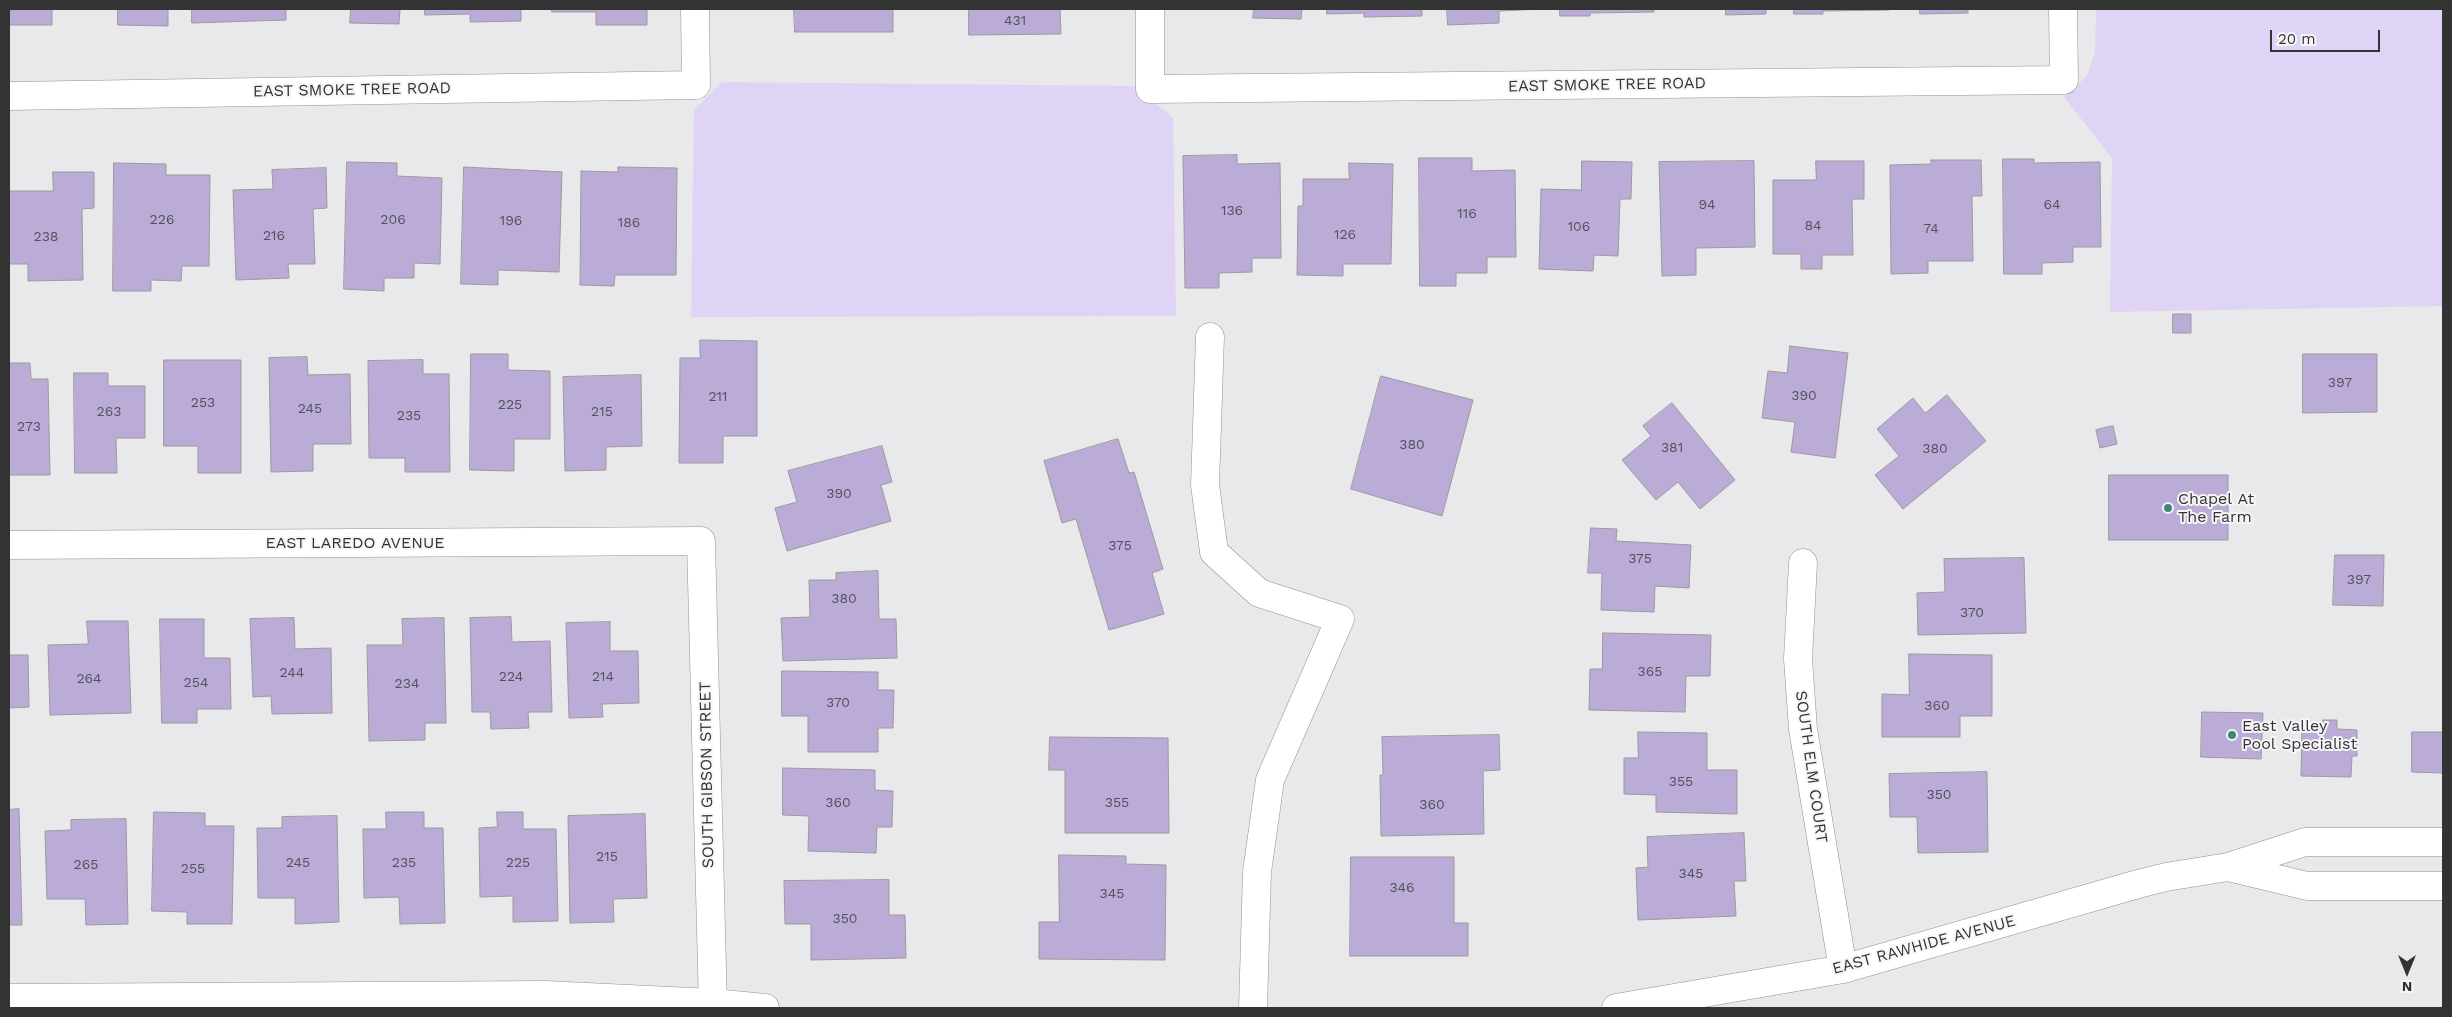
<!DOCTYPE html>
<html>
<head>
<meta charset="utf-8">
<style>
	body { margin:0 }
	#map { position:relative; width:2452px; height:1017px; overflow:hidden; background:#e9e8eb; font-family:"Work Sans",sans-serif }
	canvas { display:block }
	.frame { position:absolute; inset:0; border:10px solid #333334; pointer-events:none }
	.north { position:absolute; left:2382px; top:947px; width:50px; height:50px; -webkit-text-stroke:4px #f6f5f8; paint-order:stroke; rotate:180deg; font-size:14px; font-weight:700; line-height:20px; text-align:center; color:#333334 }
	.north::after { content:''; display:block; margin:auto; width:18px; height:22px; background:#333334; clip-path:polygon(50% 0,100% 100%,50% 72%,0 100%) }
	.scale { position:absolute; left:2270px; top:30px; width:110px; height:22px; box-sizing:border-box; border:2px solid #333334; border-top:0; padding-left:6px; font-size:15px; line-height:18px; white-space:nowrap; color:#333334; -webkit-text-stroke:4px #f6f5f8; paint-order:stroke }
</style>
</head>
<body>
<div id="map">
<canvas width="2452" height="1017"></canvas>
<div class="frame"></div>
<div class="north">N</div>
<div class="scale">20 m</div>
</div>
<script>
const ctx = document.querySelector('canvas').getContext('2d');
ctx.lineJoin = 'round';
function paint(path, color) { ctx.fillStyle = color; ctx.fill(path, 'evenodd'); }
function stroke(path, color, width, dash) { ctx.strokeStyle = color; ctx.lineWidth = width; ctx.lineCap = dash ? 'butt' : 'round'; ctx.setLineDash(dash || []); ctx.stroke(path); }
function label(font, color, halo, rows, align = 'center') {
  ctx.font = font + ' "Work Sans",sans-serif'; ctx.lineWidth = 4; ctx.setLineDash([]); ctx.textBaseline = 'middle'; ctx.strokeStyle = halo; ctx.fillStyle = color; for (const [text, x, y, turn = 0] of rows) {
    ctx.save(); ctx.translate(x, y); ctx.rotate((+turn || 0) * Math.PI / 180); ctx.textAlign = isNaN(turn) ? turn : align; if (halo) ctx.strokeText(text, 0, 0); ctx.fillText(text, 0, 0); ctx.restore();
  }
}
const green = new Path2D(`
	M2096,9H2443V306L2110,312L2112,158L2064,97L2087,76L2095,52Z
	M722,82L1134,86L1173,118L1176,316L691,317L694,110Z`);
const building = new Path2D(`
	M9,9H52V25H9Z
	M118,9H168V26L118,25Z
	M192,9H286V20L192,23Z
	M351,9H400L399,24L350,23Z
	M425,9H521V21L470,22V14L425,15Z
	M552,9H647V25H596V12H552Z
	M794,9H893V32H795Z
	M969,9H1060L1061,34L969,35Z
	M1254,9H1302L1301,19L1253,18Z
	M1327,9H1422V16L1364,17V13L1327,14Z
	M1447,9H1543L1499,11V23L1448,25Z
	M1560,9H1654V12L1590,13V16H1560Z
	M1726,9H1766V14L1726,15Z
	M1794,9H1889V10L1823,11V14H1794Z
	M1920,9H1968V13L1920,14Z
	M1237,155V164L1280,163L1281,258H1252V272L1219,273V288H1185L1183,156Z
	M1419,158H1472V171L1515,170L1516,257H1487V273H1456V286H1420Z
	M2003,159H2034V163L2100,162L2101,247H2073V262L2042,263V274H2004Z
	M1931,160H1981L1982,196H1972L1973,261H1928V273L1891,274L1890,165L1931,164Z
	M1582,161L1632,162L1631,199H1620L1618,256L1594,255L1593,271L1539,269L1541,189L1581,190Z
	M1754,161L1755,247L1696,248V275L1662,276L1659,162Z
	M1816,161H1864V199H1852L1853,255H1822V269H1801V254H1773V180H1816Z
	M347,162L397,163V176L442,178L440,264L414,263V278H384V291L344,289Z
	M114,163L166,164V175H210L209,266H182L181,281L151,280V291H113Z
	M1349,163L1393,164L1391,264H1343V276L1297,275L1298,206H1303V179H1349Z
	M464,167L562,172L559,272L498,270V285L461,284Z
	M618,167L677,168L676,275H615L614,286L580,285L581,171L618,172Z
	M326,168L327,208L313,209L315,264H288L289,278L236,280L233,190L273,189L272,170Z
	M53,172H94V208L82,209L83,280L28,281V264H9V191H53Z
	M2173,314H2191V333H2173Z
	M700,340L757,341V436H723V463H679L680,358H700Z
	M1790,346L1848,353L1835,458L1791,452L1795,422L1762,418L1768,371L1787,373Z
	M471,354H508V370L550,371V439H514V471L470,470Z
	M2303,354H2377V412L2303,413Z
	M307,357L308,375L350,374L351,444H313V471L271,472L269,358Z
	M164,360H241V473H198V446H164Z
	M423,360V374H449L450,472H405V458H369L368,361Z
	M9,363H30L31,379H48L50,475H9Z
	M74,373H108V386H145V438H116L117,473H75Z
	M641,375L642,446L606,447V470L565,471L563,377Z
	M1381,376L1473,400L1442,516L1351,489Z
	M1947,395L1986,441L1903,509L1875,475L1899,456L1877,429L1913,398L1925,413Z
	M1672,403L1735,480L1700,509L1678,482L1656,500L1622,460L1651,436L1643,426Z
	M2113,426L2117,444L2100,448L2096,430Z
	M1118,439L1129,473L1134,472L1163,569L1152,573L1164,614L1109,630L1076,519L1062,523L1044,461Z
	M882,446L892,482L881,485L891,521L787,551L775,508L797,502L788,471Z
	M2109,475H2228V540H2109Z
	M1591,528L1617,529L1616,541L1691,545L1689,588L1655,586L1654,612L1601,610L1602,573H1588Z
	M2335,555H2384L2383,606L2333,605Z
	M2024,558L2026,633L1918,635L1917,593L1945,592L1944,559Z
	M878,571L879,619H896L897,658L783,661L781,618L810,617L809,580H836V573Z
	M511,617L512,642L550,641L552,712H528L529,728L491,729L490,712H472L470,618Z
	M294,618L295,649L331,648L332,713L272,714L271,696L253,697L250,619Z
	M444,618L446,723H425V740L369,741L367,645H403L402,619Z
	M160,619H204V658H230L231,709H197V723H162Z
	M87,621H128L131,713L50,715L48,645L88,644Z
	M610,622V651H638L639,703L602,704L603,717L569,718L566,623Z
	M1603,633L1711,635L1710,676H1686L1685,712L1589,710L1590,669H1602Z
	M1909,654L1992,655V716H1960V737H1882V694L1909,695Z
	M9,655H28L29,707L9,708Z
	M782,671L878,672V690H894L893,728H878V752H808V716H782Z
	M2202,712L2263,713L2261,759L2201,757Z
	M2323,720H2337V729L2357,730V756H2352L2351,777L2301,776L2302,728H2323Z
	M1638,732L1707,733V770H1737V814L1656,812V795L1624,794V758H1638Z
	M2412,732H2443V773L2412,772Z
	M1499,735L1500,770L1483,771L1484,834L1381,836L1380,775H1383L1382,737Z
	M1050,737L1168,738L1169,833H1065V770H1049Z
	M783,768L875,770V790L893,791L892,827H877L876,853L808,851L809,816L783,815Z
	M1987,772L1988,852L1918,853L1917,817H1890L1889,774Z
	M19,809L22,925H9V810Z
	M154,812L205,813V826H234L232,924H187V912L152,911Z
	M386,812H424V828H443L445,923L400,924L399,897L364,898L363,829H386Z
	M497,812H523V829H556L558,921L513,922V896L480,897L479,828L497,827Z
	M645,814L647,898L613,899L614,922L570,923L568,816Z
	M337,816L339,922L295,924V898H258L257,828H282V817Z
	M126,819L128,924L86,925L85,899H47L45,831L71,830V820Z
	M1744,833L1746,881H1734L1736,916L1638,920L1636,868L1648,867L1647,837Z
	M1059,855L1126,856V864L1166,865L1165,960L1039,959V922H1059Z
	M1351,857H1454V923H1468V956H1350Z
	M889,880V915H905L906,958L811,960V924H785L784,881Z`);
const minor = new Path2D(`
	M1150,9V89L2064,80L2063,9
	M9,96L696,85L695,9
	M1210,337L1205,485L1214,552L1259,593L1340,619L1270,780L1257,872L1253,1008
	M9,545L701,541L713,1008
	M1803,563L1798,659L1803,729L1843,969
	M2228,867L2307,886H2443
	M9,998L545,995L713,1003L765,1008
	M1616,1008L1843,969L2138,884L2166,877L2228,867L2305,842H2443`);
const markers = [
	[2168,508,5,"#3f8478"],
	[2232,735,5,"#3f8478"]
];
const numberNames = [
	["431",1015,21],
	["94",1707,205],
	["64",2052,205],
	["136",1232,211],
	["116",1467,214],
	["226",162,220],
	["206",393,220],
	["196",511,221],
	["186",629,223],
	["84",1813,226],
	["106",1579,227],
	["74",1931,229],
	["126",1345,235],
	["216",274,236],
	["238",46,237],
	["397",2340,383],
	["390",1804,396],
	["211",718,397],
	["253",203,403],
	["225",510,405],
	["245",310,409],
	["263",109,412],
	["215",602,412],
	["235",409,416],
	["273",29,427],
	["380",1412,445],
	["381",1672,448],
	["380",1935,449],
	["390",839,494],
	["375",1120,546],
	["375",1640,559],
	["397",2359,580],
	["380",844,599],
	["370",1972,613],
	["365",1650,672],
	["244",292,673],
	["224",511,677],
	["214",603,677],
	["264",89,679],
	["254",196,683],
	["234",407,684],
	["370",838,703],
	["360",1937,706],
	["355",1681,782],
	["350",1939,795],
	["360",838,803],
	["355",1117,803],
	["360",1432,805],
	["215",607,857],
	["245",298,863],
	["235",404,863],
	["225",518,863],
	["265",86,865],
	["255",193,869],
	["345",1691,874],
	["346",1402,888],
	["345",1112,894],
	["350",845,919]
];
const streetNames = [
	["EAST SMOKE TREE ROAD",1607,85,-1],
	["EAST SMOKE TREE ROAD",352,90,-1],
	["EAST LAREDO AVENUE",355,543],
	["SOUTH ELM COURT",1811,767,82],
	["SOUTH GIBSON STREET",707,775,-91],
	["EAST RAWHIDE AVENUE",1924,945,-15]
];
const poiNames = [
	["Chapel At",2178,499],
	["The Farm",2178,517],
	["East Valley",2242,726],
	["Pool Specialist",2242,744]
];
paint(green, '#dfd4f5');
paint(building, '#bbacd7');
stroke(building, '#9b9a9d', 1);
stroke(minor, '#929194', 29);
stroke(minor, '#fff', 28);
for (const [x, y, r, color] of markers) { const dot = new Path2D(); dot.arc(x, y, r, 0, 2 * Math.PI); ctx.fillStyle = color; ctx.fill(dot); stroke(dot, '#f6f5f8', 2); }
label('14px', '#55515d', null, numberNames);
label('16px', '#333334', '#f6f5f8', streetNames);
label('16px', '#333334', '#f6f5f8', poiNames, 'left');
</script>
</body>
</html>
